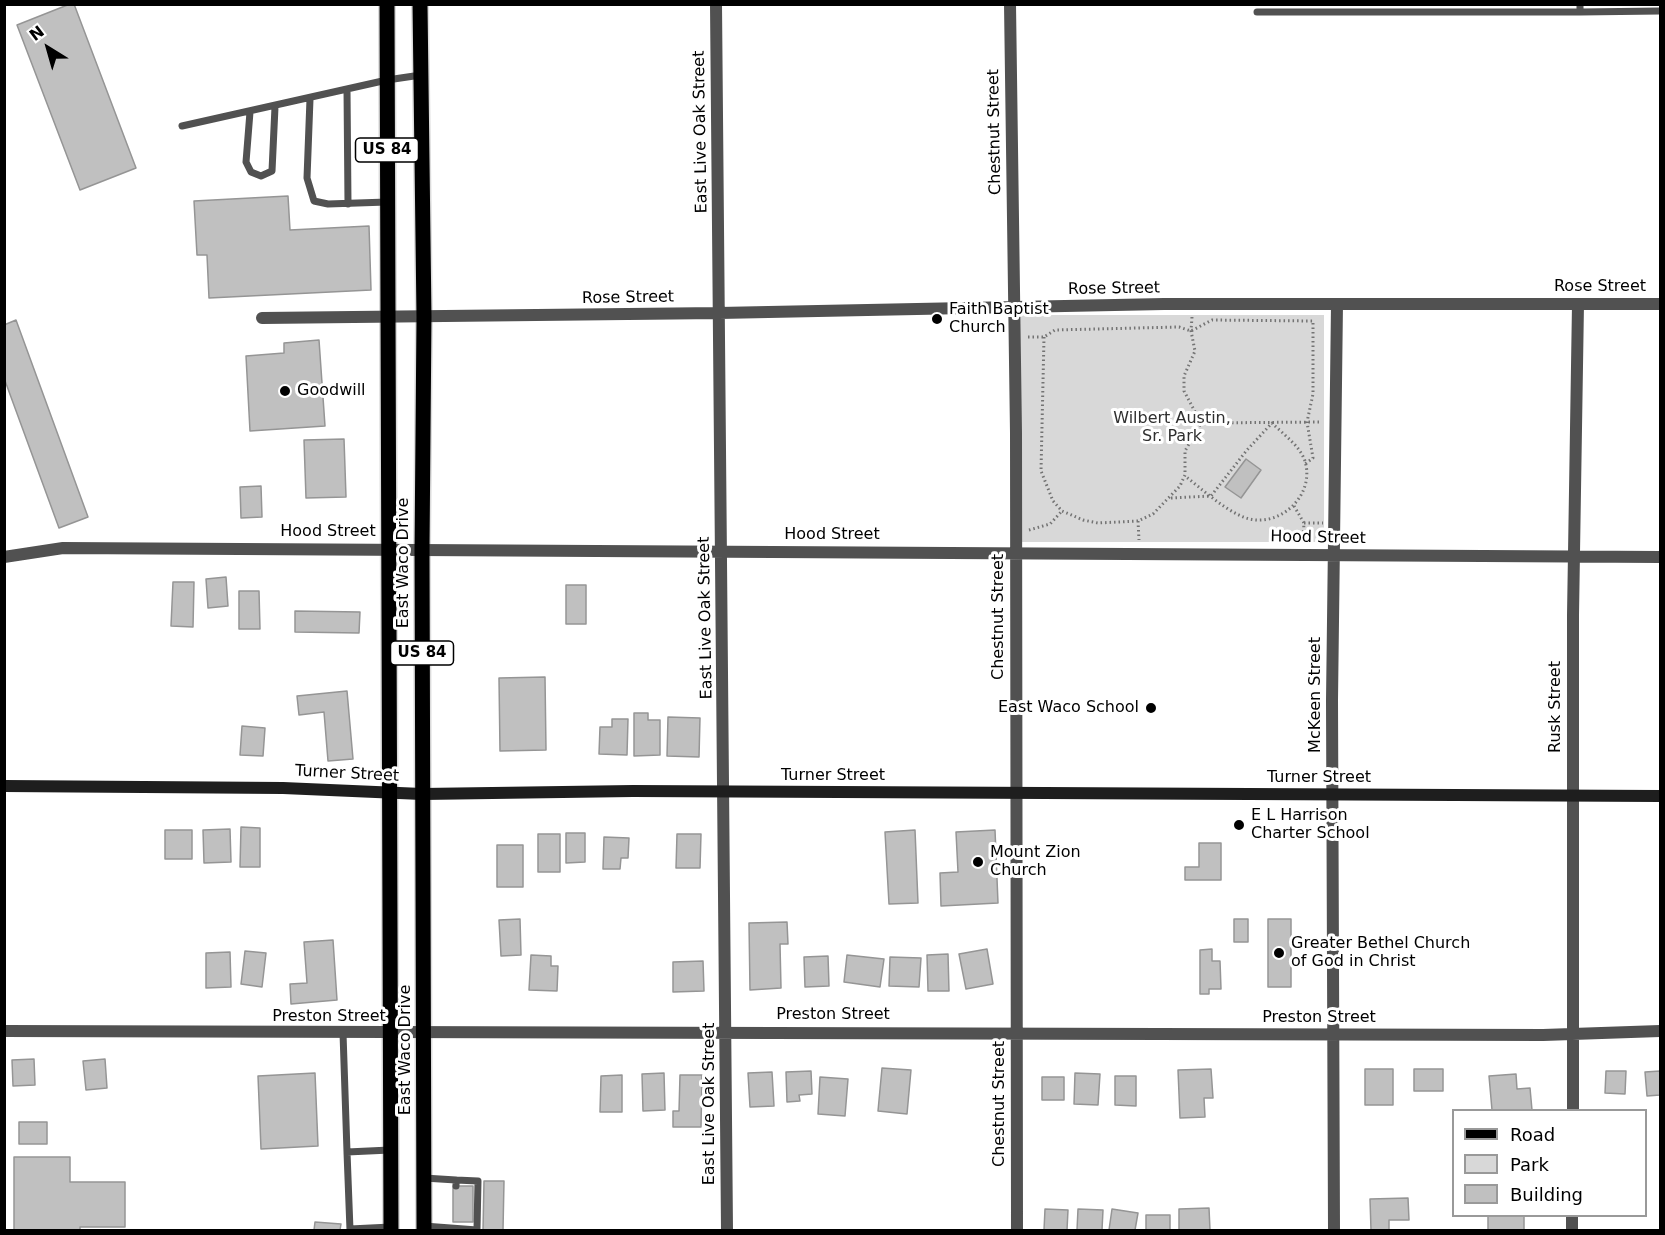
<!DOCTYPE html>
<html>
<head>
<meta charset="utf-8">
<style>
	body { margin:0 }
	#map { position:relative; width:1665px; height:1235px; overflow:hidden; background:#fff; font-family:"DejaVu Sans",sans-serif }
	canvas { display:block }
	.frame { position:absolute; inset:0; border:6px solid #000; pointer-events:none }
	.legend { position:absolute; left:1452px; top:1109px; width:195px; height:108px; box-sizing:border-box; background:#fff; border:2px solid #999; margin:0; padding:8px 10px; list-style:none; font-size:18px; color:#000 }
	.legend li { display:flex; align-items:center; gap:12px; height:30px }
	.legend b { width:30px; border:2px solid #999 }
	.north { position:absolute; left:18px; top:18px; width:60px; height:60px; -webkit-text-stroke:4px #fff; paint-order:stroke; rotate:323deg; font-size:16px; font-weight:700; line-height:24px; text-align:center; color:#000 }
	.north::after { content:''; display:block; margin:auto; width:21px; height:27px; background:#000; clip-path:polygon(50% 0,100% 100%,50% 72%,0 100%) }
</style>
</head>
<body>
<div id="map">
<canvas width="1665" height="1235"></canvas>
<div class="frame"></div>
<ul class="legend">
<li><b style="height:8px;background:#000"></b>Road</li>
<li><b style="height:16px;background:#d8d8d8"></b>Park</li>
<li><b style="height:16px;background:#c0c0c0"></b>Building</li>
</ul>
<div class="north">N</div>
</div>
<script>
const ctx = document.querySelector('canvas').getContext('2d');
ctx.lineJoin = 'round';
function paint(path, color) { ctx.fillStyle = color; ctx.fill(path, 'evenodd'); }
function stroke(path, color, width, dash) { ctx.strokeStyle = color; ctx.lineWidth = width; ctx.lineCap = dash ? 'butt' : 'round'; ctx.setLineDash(dash || []); ctx.stroke(path); }
function label(font, color, halo, rows, align = 'center') {
  ctx.font = font + ' "DejaVu Sans",sans-serif'; ctx.lineWidth = 6; ctx.setLineDash([]); ctx.textBaseline = 'middle'; ctx.strokeStyle = halo; ctx.fillStyle = color; for (const [text, x, y, turn = 0] of rows) {
    ctx.save(); ctx.translate(x, y); ctx.rotate((+turn || 0) * Math.PI / 180); ctx.textAlign = isNaN(turn) ? turn : align; if (halo) ctx.strokeText(text, 0, 0); ctx.fillText(text, 0, 0); ctx.restore();
  }
}
const green = new Path2D(`
	M1020,315H1324V542H1019Z`);
const building = new Path2D(`
	M70,4H74L136,168L80,190L17,25Z
	M288,196L290,230L369,226L371,290L209,298L207,255H197L194,201Z
	M16,320L88,517L59,528L4,378V325Z
	M319,340L325,426L250,431L246,356L284,353V343Z
	M344,439L346,497L306,498L304,440Z
	M1246,459L1261,470L1241,498L1225,487Z
	M261,486L262,517L241,518L240,487Z
	M226,577L228,606L208,608L206,579Z
	M173,582H194L193,627L171,626Z
	M566,585H586V624H566Z
	M239,591H259L260,629H239Z
	M295,611L360,612L359,633L295,632Z
	M545,677L546,750L500,751L499,678Z
	M347,691L353,759L328,761L324,712L299,715L297,696Z
	M634,713H648V720H660V755L634,756Z
	M668,717L700,718L699,757L667,756Z
	M612,719H628L627,755L599,754L600,727H612Z
	M242,726L265,728L263,756L240,755Z
	M241,827L260,828V867H240Z
	M230,829L231,862L204,863L203,830Z
	M165,830H192V859H165Z
	M915,830L918,903L889,904L885,832Z
	M995,830L998,903L941,906L940,873L958,872L956,832Z
	M566,833H585V862L566,863Z
	M538,834H560V872H538Z
	M677,834H701L700,868H676Z
	M604,837L629,838L628,858H621L620,869H603Z
	M1199,843H1221V880H1185V867H1199Z
	M497,845H523V887H497Z
	M520,919L521,955L501,956L499,920Z
	M1234,919H1248V942H1234Z
	M1268,919H1291V987H1268Z
	M787,922L788,944H780L781,988L750,990L749,923Z
	M333,940L337,1000L291,1004L290,984L307,983L304,942Z
	M987,949L993,984L966,989L959,954Z
	M1212,949V961H1220L1221,989H1209V994H1200V950Z
	M245,951L266,953L262,987L241,984Z
	M230,952L231,987L206,988V953Z
	M948,954L949,991H928L927,955Z
	M531,955L551,956V966H558L557,991L529,990Z
	M847,955L884,959L880,987L844,982Z
	M828,956L829,986L805,987L804,957Z
	M890,957L921,958L919,987L889,986Z
	M703,961L704,991L673,992V962Z
	M34,1059L35,1085L13,1086L12,1060Z
	M105,1059L107,1088L86,1090L83,1061Z
	M882,1068L911,1070L907,1114L878,1111Z
	M1211,1069L1213,1098H1204L1205,1117L1180,1118L1178,1070Z
	M1365,1069H1393V1105H1365Z
	M1414,1069H1443V1091H1414Z
	M811,1071L812,1094L799,1095L800,1101L787,1102L786,1072Z
	M1606,1071H1626L1625,1094L1605,1093Z
	M1660,1071V1095L1647,1096L1645,1072Z
	M772,1072L774,1106L750,1107L748,1073Z
	M315,1073L318,1146L261,1149L258,1076Z
	M664,1073L665,1110L643,1111L642,1074Z
	M1075,1073L1100,1074L1098,1105L1074,1104Z
	M1516,1074L1517,1089L1530,1088L1532,1110H1492L1489,1076Z
	M622,1075V1112H600L601,1076Z
	M680,1075H702L701,1127H673V1111H679Z
	M1115,1076H1136V1106L1115,1105Z
	M820,1077L848,1079L845,1116L818,1114Z
	M1042,1077H1064V1100H1042Z
	M19,1122H47V1144H19Z
	M14,1157H70V1182H125V1227H80V1230H14Z
	M484,1181H504L503,1230H483Z
	M453,1186H473V1222H453Z
	M1408,1198L1409,1220H1389V1230H1371L1370,1199Z
	M1209,1208L1210,1230H1179V1209Z
	M1045,1209L1068,1210L1067,1230H1044Z
	M1078,1209L1103,1210L1102,1230H1077Z
	M1112,1209L1138,1213L1135,1230H1109Z
	M1146,1215H1170V1230H1146Z
	M1488,1216H1524V1230H1488Z
	M315,1222L341,1224L340,1230H314Z`);
const path = new Path2D(`
	M1192,317L1191,331L1195,351L1184,376V391L1201,423L1322,422
	M1028,337H1044L1055,330L1179,327L1191,331L1212,320L1313,321V394L1307,422L1313,458L1305,464
	M1044,337L1041,471L1053,501L1062,511L1083,520L1098,523L1138,521L1153,514L1180,486L1185,475V451L1201,423
	M1171,498L1211,496L1247,450L1272,423C1283,434 1300,446 1305,461C1316,498 1275,532 1241,516C1221,507 1202,489 1185,476
	M1294,506L1304,523L1303,541
	M1138,521L1139,540
	M1304,523H1323
	M1029,530L1050,524L1062,511`);
const lane = new Path2D(`
	M1580,4V12L1660,11
	M1257,12H1580
	M347,89L348,204
	M310,99L307,178L314,201L328,204L387,202
	M250,112L246,162L251,172L261,176L272,171L275,107
	M182,126L387,80L421,75
	M343,1033L347,1152L390,1150
	M347,1152L350,1230
	M424,1178L456,1180V1186
	M456,1180L478,1181L477,1229
	M424,1226L477,1230
	M350,1229L391,1227`);
const street = new Path2D(`
	M716,4L727,1230
	M1010,4L1016,433L1017,1230
	M262,318L719,313L1164,304H1660
	M4,557L63,548L1660,557
	M4,1031L1543,1035L1660,1031
	M1573,1110V615L1578,304
	M1334,1230L1332,700L1337,304
	M1572,1230V1216`);
const secondary = new Path2D(`
	M4,786L283,788L422,794L633,791L1660,796`);
const primary = new Path2D(`
	M387,4L391,1230
	M420,4L424,317L422,550L424,1230`);
const markers = [
	[937,319,6,"#000"],
	[285,391,6,"#000"],
	[1151,708,6,"#000"],
	[1239,825,6,"#000"],
	[978,862,6,"#000"],
	[1279,953,6,"#000"]
];
const shields = [
	[387,150,63],
	[422,653,63]
];
const shieldNames = [
	["US 84",387,150],
	["US 84",422,653]
];
const streetNames = [
	["East Live Oak Street",701,132,-91],
	["Chestnut Street",995,132,-91],
	["Rose Street",1600,287],
	["Rose Street",1114,289,-1],
	["Rose Street",628,298,-1],
	["Hood Street",328,532],
	["Hood Street",832,535],
	["Hood Street",1318,538,1],
	["East Waco Drive",404,563,-90],
	["Chestnut Street",999,617,-90],
	["East Live Oak Street",706,618,-91],
	["McKeen Street",1316,695,-90],
	["Rusk Street",1556,707,-90],
	["Turner Street",347,774,3],
	["Turner Street",833,776],
	["Turner Street",1319,778],
	["Preston Street",833,1015],
	["Preston Street",329,1017],
	["Preston Street",1319,1018],
	["East Waco Drive",406,1050,-90],
	["East Live Oak Street",710,1104,-90],
	["Chestnut Street",1000,1104,-90]
];
const poiNames = [
	["Faith Baptist",949,310],
	["Church",949,328],
	["Goodwill",297,391],
	["East Waco School",1139,708,"right"],
	["E L Harrison",1251,816],
	["Charter School",1251,834],
	["Mount Zion",990,853],
	["Church",990,871],
	["Greater Bethel Church",1291,944],
	["of God in Christ",1291,962]
];
const parkNames = [
	["Wilbert Austin,",1172,419],
	["Sr. Park",1172,437]
];
paint(green, '#d8d8d8');
paint(building, '#c0c0c0');
stroke(building, '#959595', 1.5);
stroke(primary, '#dbdbdb', 18);
stroke(path, '#737373', 3, [1.5, 3]);
stroke(lane, '#515151', 7);
stroke(street, '#515151', 12);
stroke(secondary, '#1e1e1e', 12);
stroke(primary, '#000', 15);
for (const [x, y, r, color] of markers) { const dot = new Path2D(); dot.arc(x, y, r, 0, 2 * Math.PI); ctx.fillStyle = color; ctx.fill(dot); stroke(dot, '#fff', 2); }
for (const [x, y, w] of shields) { const box = new Path2D(); box.roundRect(x - w / 2, y - 12, w, 24, 4.5); ctx.fillStyle = '#fff'; ctx.fill(box); stroke(box, '#000', 1.5); }
label('bold 15px', '#000', null, shieldNames);
label('16px', '#000', '#fff', streetNames);
label('16px', '#000', '#fff', poiNames, 'left');
label('16px', '#2f2f2f', '#fff', parkNames);
</script>
</body>
</html>
